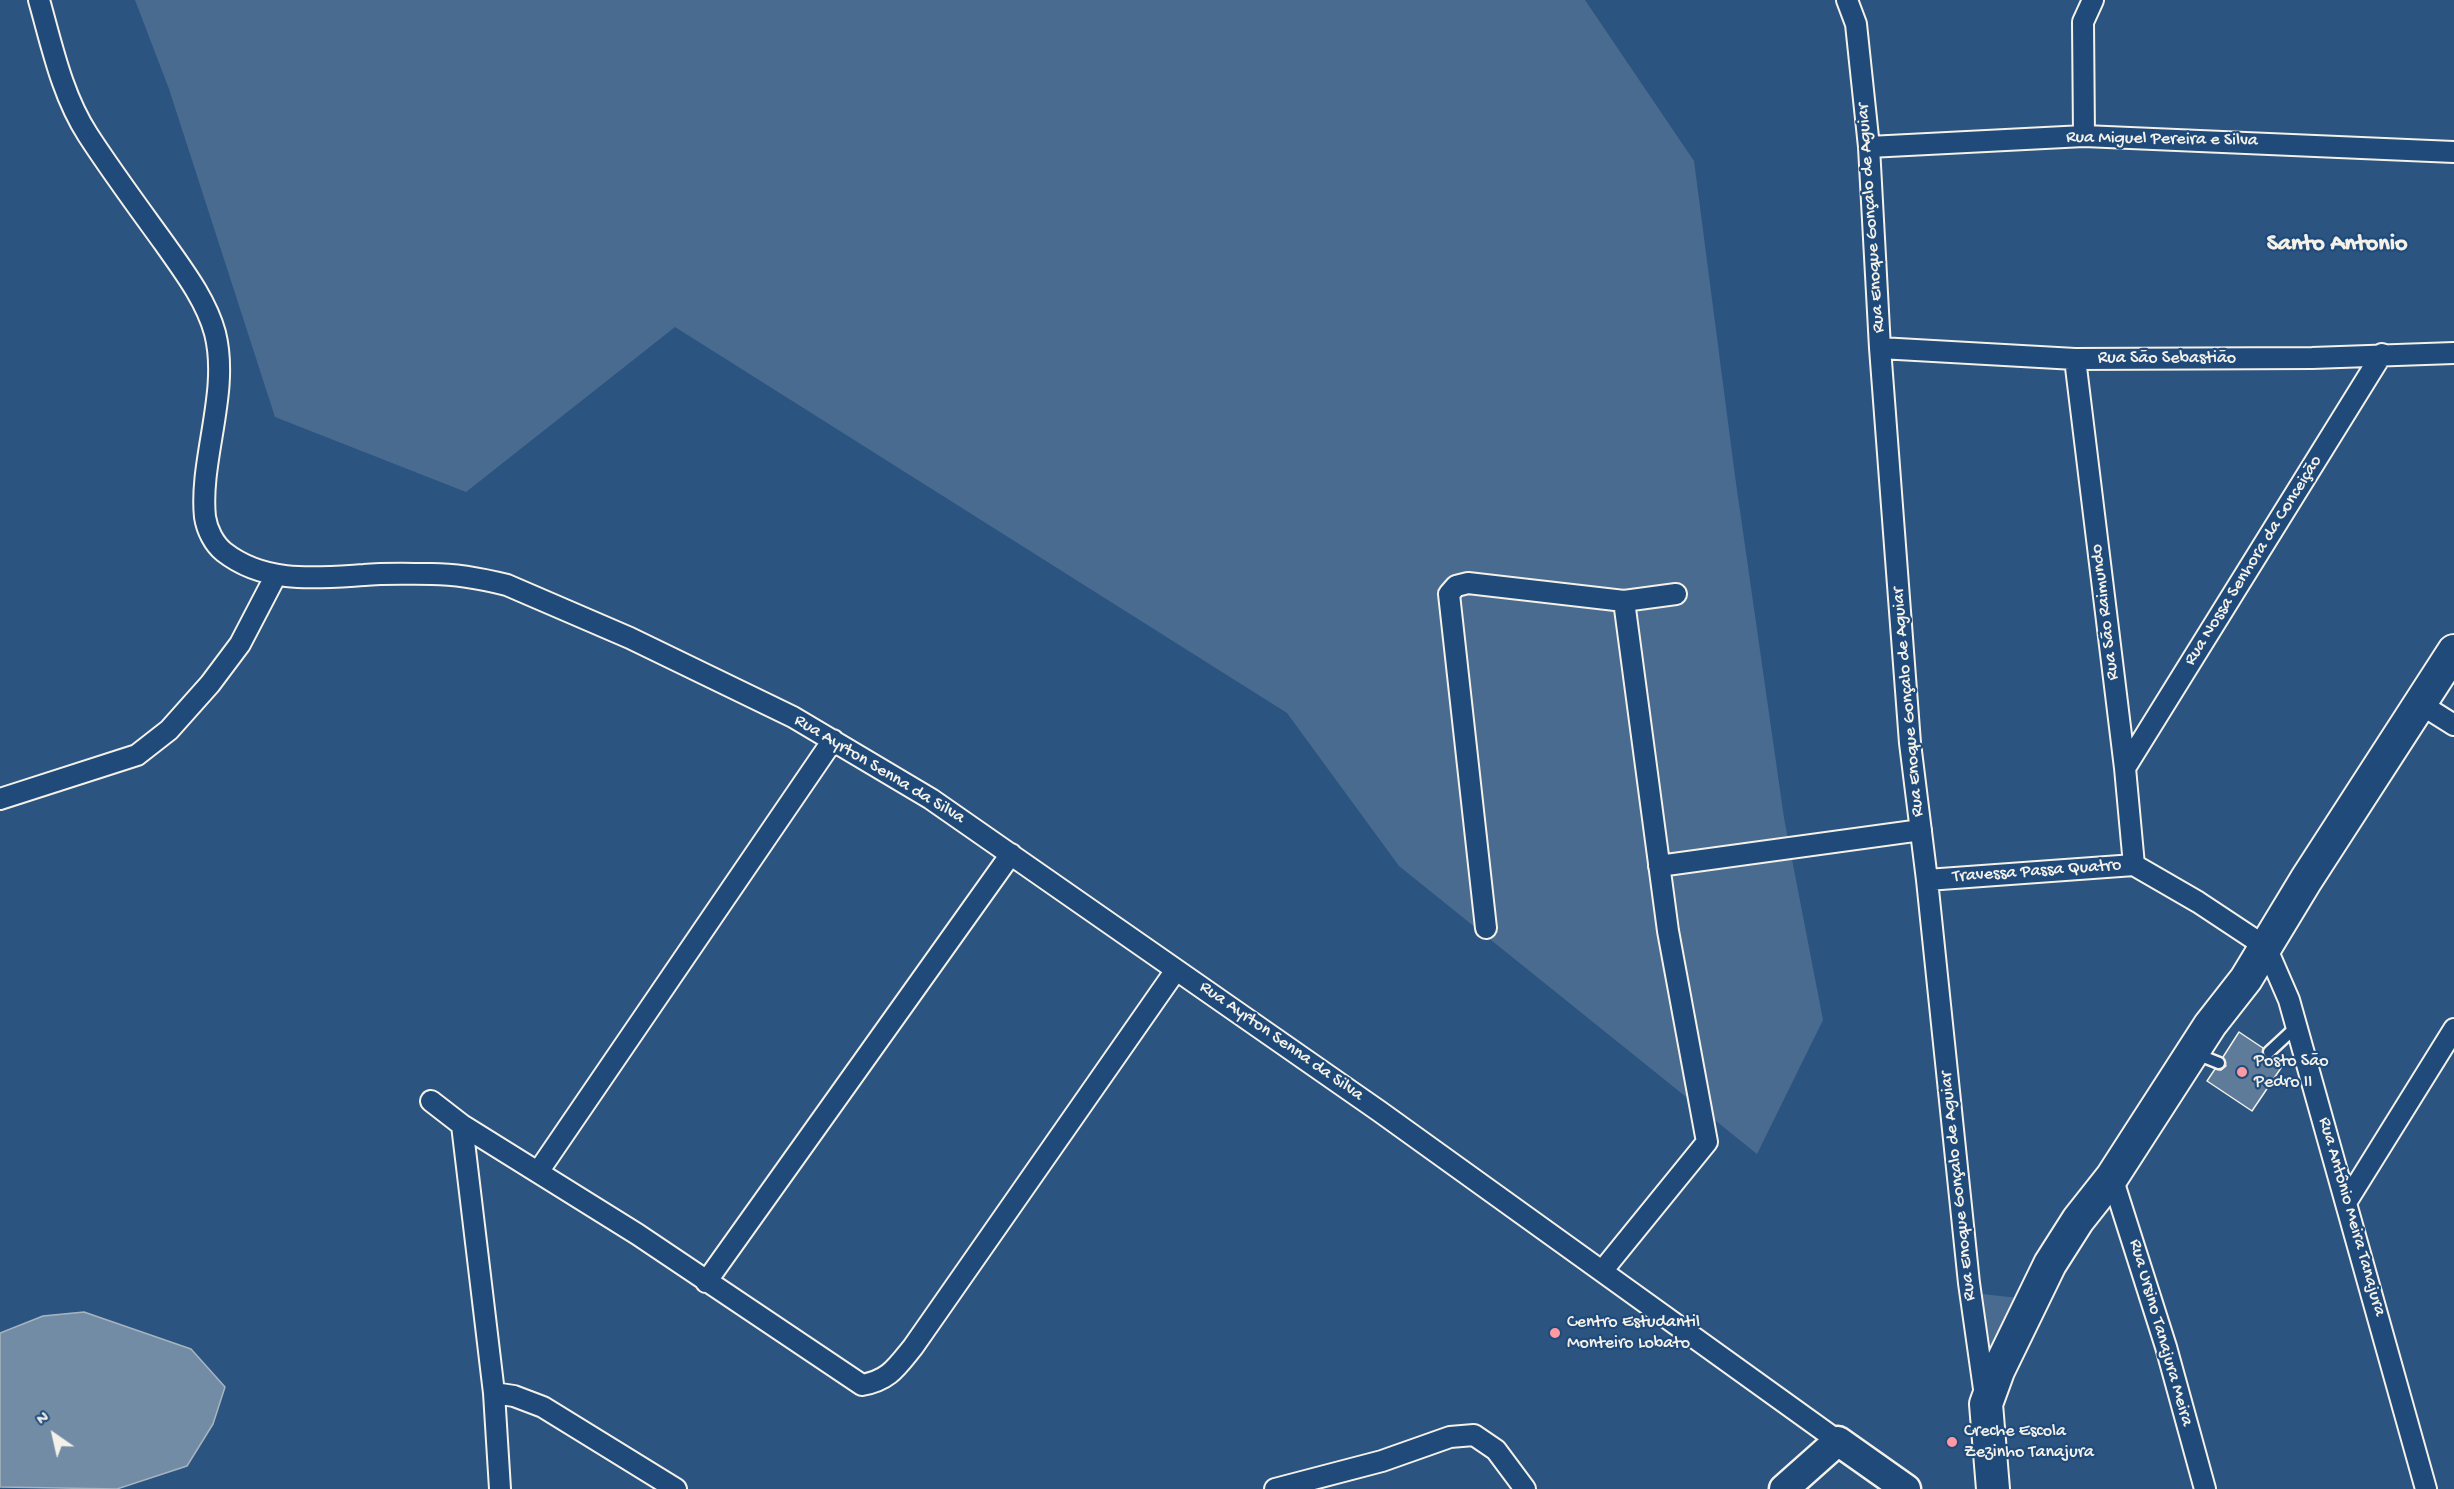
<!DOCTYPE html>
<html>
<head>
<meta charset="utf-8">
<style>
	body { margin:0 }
	#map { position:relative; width:2454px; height:1489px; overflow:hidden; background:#2c5481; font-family:"Gochi Hand",sans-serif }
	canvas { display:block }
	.north { position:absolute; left:24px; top:1405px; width:60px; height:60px; -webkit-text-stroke:4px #1f4a7a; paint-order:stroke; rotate:326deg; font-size:16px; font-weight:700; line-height:24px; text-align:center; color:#f4f1e8 }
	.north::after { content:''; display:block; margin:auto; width:21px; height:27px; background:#f4f1e8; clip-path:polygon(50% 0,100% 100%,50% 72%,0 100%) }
</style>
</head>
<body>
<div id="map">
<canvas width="2454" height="1489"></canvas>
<div class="north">N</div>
</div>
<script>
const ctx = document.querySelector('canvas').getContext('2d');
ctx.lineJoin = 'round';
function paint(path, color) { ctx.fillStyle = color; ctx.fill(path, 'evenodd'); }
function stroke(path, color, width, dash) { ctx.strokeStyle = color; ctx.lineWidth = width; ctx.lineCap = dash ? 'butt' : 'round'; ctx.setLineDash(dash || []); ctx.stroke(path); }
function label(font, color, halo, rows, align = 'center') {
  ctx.font = font + ' "Gochi Hand",sans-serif'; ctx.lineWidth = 4.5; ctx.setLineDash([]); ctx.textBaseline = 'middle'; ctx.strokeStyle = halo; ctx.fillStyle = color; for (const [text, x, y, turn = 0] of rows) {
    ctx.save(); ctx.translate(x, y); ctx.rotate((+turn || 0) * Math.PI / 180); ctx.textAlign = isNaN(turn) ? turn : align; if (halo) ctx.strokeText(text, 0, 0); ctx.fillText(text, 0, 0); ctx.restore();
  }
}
const green = new Path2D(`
	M135,0H1585L1694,161L1735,476L1784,818L1823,1020L1757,1154L1399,866L1287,713L675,327L466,492L275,417L169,89Z
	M1982,1294L2018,1298L1990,1358L1984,1330Z`);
const water = new Path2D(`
	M84,1312L191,1349L225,1387L213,1424L187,1466L117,1489L0,1487V1333L43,1316Z`);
const building = new Path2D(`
	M2239,1032L2263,1048L2264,1057L2270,1059L2276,1056L2285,1062L2252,1111L2207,1081L2215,1069L2221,1070L2226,1066L2223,1057Z`);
const lane = new Path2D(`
	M2269,1052L2297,1026
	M2194,1053L2219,1063`);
const street = new Path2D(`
	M39,0C52,46 62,95 88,135C112,172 138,207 164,243C183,270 206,300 215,333C230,392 199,460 205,517C207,530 214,544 224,552C265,584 316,578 364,575C386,573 409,574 432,574C457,574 483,579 507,585L630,638L793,717L931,799L1379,1111L1838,1441
	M1847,0L1856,24L1869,147L1880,348L1910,743L1927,880L1969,1283L1985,1396
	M2084,136L2083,22L2093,0
	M1869,147L2084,136L2454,152
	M1880,348L2075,359L2312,358L2454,353
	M2075,359L2125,768L2134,865
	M1624,601L1676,594
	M2419,703L2454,725
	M2125,768L2382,354
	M0,799L137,755L169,730L210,684L240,644L276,575
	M1659,866L1921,830
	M1927,880L2134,865L2198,902L2266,947L2289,1000L2426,1489
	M1486,928L1449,594L1456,586L1468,583L1624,601L1668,931L1707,1142L1603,1270
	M431,1101L462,1125L637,1234L862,1385C889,1380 896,1368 913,1347L1176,970
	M462,1125L494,1393
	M538,1172L833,740
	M2112,1177L2166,1347L2205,1489
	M2347,1201L2454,1029
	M706,1282L1011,854
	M500,1489L494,1393L514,1396L543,1407L676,1489
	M1275,1489L1382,1461L1450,1437L1474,1435L1496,1450L1525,1489`);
const secondary = new Path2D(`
	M1784,1489L1838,1441L1906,1489`);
const primary = new Path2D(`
	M1993,1489L1986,1404L1998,1371L2050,1264L2078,1220L2112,1177L2210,1025L2246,979L2306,880L2454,651`);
const markers = [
	[2242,1072,6,"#ff9aa2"],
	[1555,1333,6,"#ff9aa2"],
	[1952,1442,6,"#ff9aa2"]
];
const streetNames = [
	["Rua Miguel Pereira e Silva",2162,140,1],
	["Rua Enoque Gonçalo de Aguiar",1872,218,-94],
	["Rua São Sebastião",2167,359],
	["Rua Nossa Senhora da Conceição",2254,561,-58],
	["Rua São Raimundo",2106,612,-97],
	["Rua Enoque Gonçalo de Aguiar",1909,702,-95],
	["Rua Ayrton Senna da Silva",879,770,31],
	["Travessa Passa Quatro",2037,872,-4],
	["Rua Ayrton Senna da Silva",1281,1042,35],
	["Rua Enoque Gonçalo de Aguiar",1959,1186,-96],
	["Rua Antônio Meira Tanajura",2351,1217,74],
	["Rua Ursino Tanajura Meira",2160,1333,74]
];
const poiNames = [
	["Posto São",2254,1062],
	["Pedro II",2254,1083],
	["Centro Estudantil",1567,1323],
	["Monteiro Lobato",1567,1344],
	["Creche Escola",1964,1432],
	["Zezinho Tanajura",1964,1453]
];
const districtNames = [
	["Santo Antonio",2337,245]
];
paint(green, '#496b90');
paint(water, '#738ca6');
stroke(water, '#a7b4c0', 1.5);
paint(building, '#5e7b9a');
stroke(building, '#f4f1e8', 1.5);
stroke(lane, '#f4f1e8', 15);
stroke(street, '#f4f1e8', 24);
stroke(secondary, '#f4f1e8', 33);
stroke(primary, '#f4f1e8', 36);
stroke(lane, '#1f4a7a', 10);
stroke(street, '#1f4a7a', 20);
stroke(secondary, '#1f4a7a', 28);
stroke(primary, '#1f4a7a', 32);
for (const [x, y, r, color] of markers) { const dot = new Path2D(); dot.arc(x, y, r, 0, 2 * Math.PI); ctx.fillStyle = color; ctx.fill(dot); stroke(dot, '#1f4a7a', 2); }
label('18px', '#f4f1e8', '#1f4a7a', streetNames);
label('18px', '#f4f1e8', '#1f4a7a', poiNames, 'left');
label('bold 24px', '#f4f1e8', '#1f4a7a', districtNames);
</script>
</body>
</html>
